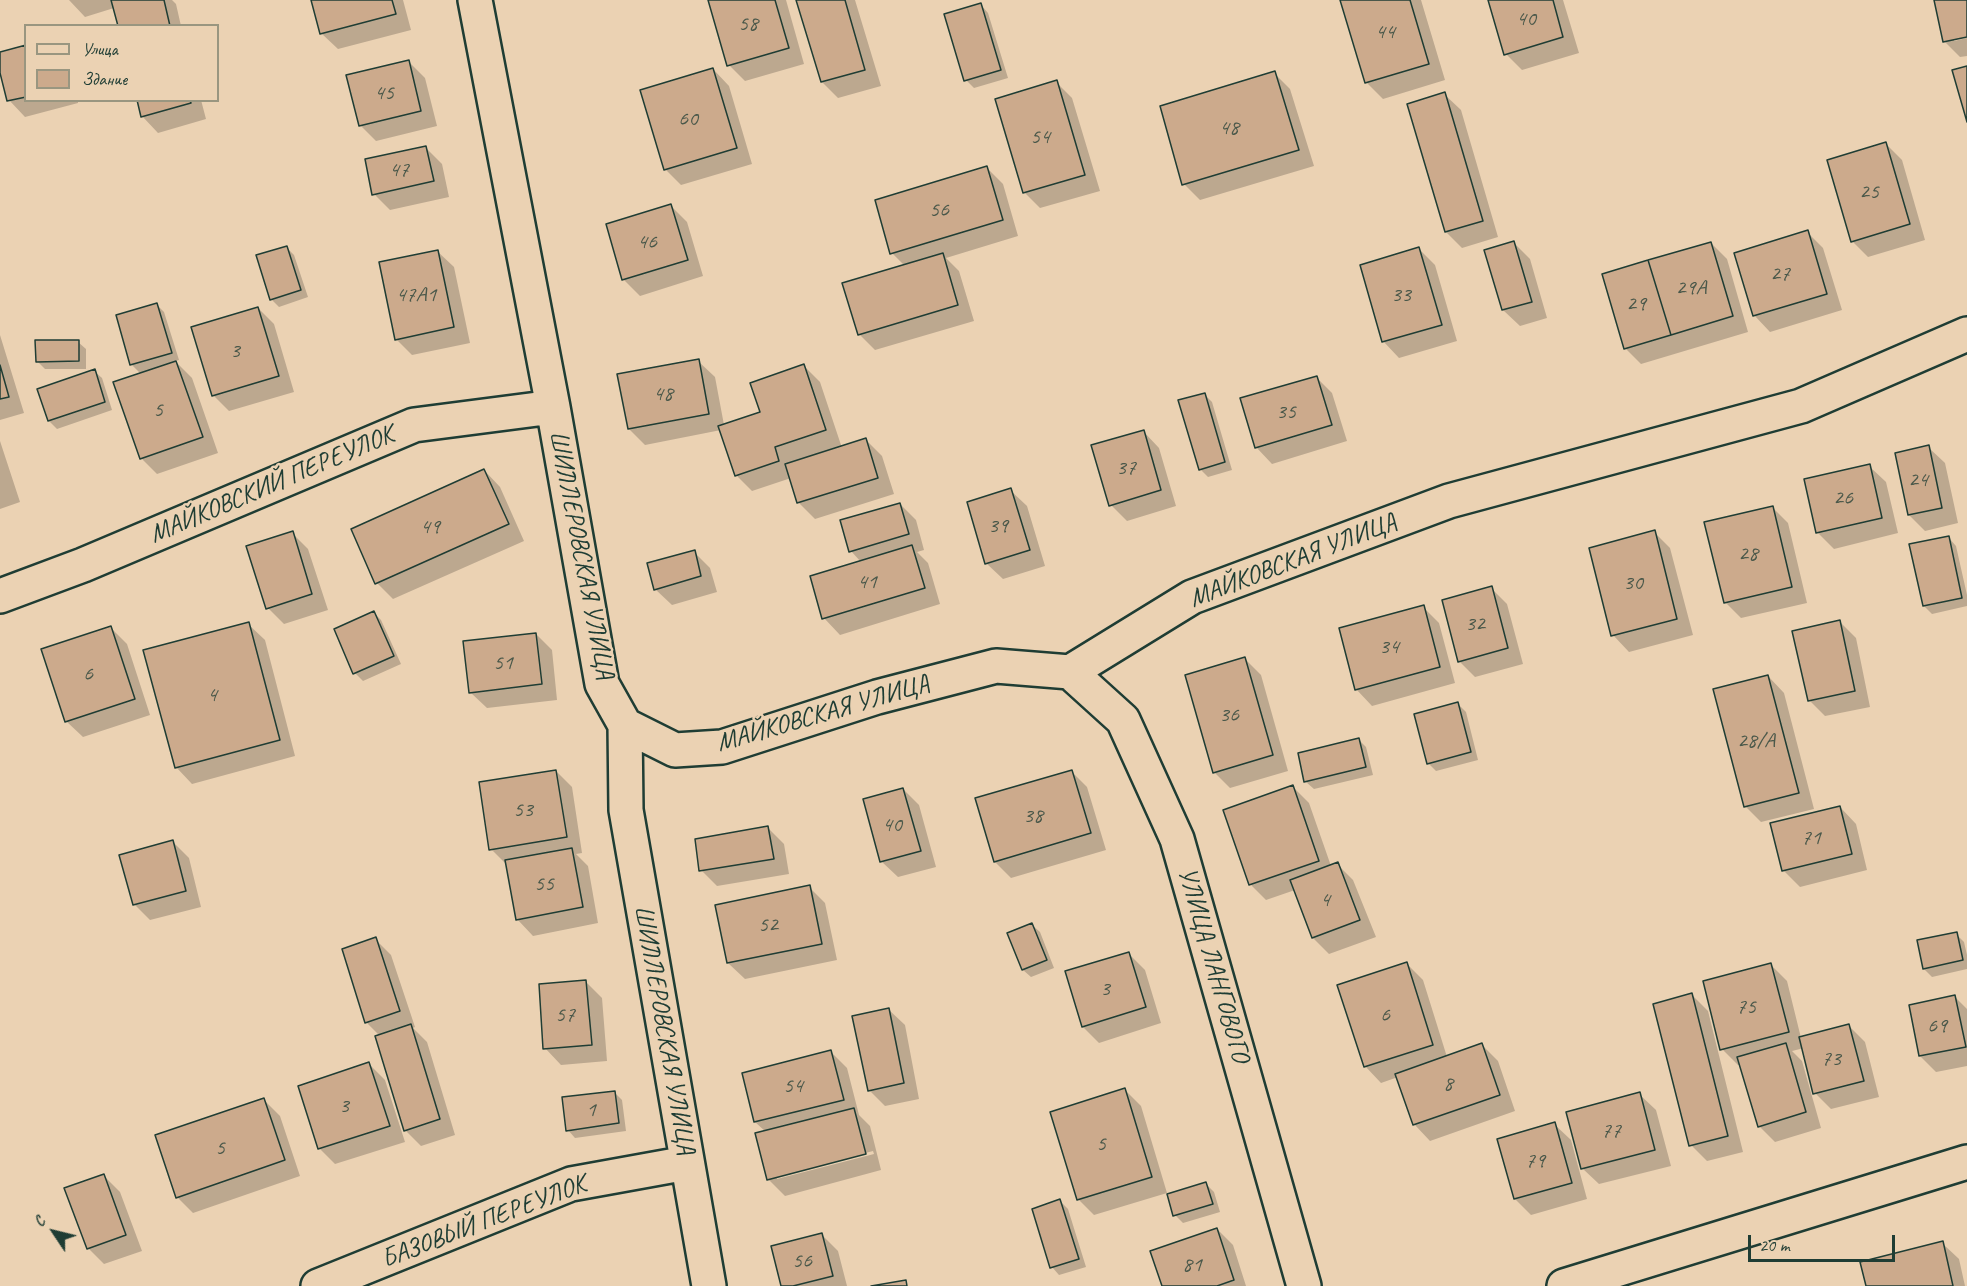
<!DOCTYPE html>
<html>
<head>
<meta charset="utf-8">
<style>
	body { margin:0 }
	#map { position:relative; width:1967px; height:1286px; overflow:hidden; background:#ebd2b3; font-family:Caveat,sans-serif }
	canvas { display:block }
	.legend { position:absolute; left:24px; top:24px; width:195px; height:78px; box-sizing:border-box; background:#ebd2b3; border:2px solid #999680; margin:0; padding:8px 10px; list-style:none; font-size:18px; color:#1f3d34 }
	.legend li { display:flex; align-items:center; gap:12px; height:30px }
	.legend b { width:30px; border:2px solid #999680 }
	.north { position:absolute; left:24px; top:1202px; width:60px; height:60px; -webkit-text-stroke:4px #ebd2b3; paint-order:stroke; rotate:305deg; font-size:16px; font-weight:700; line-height:24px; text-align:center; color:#1f3d34 }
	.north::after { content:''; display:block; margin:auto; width:21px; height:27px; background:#1f3d34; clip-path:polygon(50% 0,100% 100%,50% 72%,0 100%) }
	.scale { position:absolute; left:1748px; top:1235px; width:147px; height:27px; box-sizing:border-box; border:3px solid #1f3d34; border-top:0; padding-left:8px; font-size:18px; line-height:21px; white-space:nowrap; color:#1f3d34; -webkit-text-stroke:4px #ebd2b3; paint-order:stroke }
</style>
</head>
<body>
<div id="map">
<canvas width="1967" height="1286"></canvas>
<ul class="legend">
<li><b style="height:8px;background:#ebd2b3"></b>Улица</li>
<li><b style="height:16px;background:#ccaa8c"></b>Здание</li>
</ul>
<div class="north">С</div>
<div class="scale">20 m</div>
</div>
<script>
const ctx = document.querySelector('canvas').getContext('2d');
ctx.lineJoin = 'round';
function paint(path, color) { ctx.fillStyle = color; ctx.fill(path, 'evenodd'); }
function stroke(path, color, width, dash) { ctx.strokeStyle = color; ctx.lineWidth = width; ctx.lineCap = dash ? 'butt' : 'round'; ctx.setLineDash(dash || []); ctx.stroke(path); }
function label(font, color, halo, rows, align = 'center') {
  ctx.font = font + ' Caveat,sans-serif'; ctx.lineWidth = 5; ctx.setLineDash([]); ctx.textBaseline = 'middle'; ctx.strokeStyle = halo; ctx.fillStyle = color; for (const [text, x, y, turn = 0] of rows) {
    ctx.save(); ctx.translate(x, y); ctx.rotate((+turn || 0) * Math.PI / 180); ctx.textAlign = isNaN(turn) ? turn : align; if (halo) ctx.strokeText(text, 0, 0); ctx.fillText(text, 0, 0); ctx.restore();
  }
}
const shadow = new Path2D(`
	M69,0H172L176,4L181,26H119L114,8L85,17Z
	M313,0H403L411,30L338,49L321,33Z
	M712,0H786L804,64L745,81L729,65Z
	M798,0H855L881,86L838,98L822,82Z
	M1342,0H1421L1445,80L1383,99L1367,83Z
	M1489,0H1563L1579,53L1522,70L1506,54Z
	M1936,0H1967V35L1954,38V41L1967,38V56L1960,57L1944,41Z
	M981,5L988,13L1008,78L974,88L966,80Z
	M26,47V100H78V103L25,117L9,100L0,67V53Z
	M408,61L425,78L437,126L376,141L360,125Z
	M713,69L729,86L752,164L681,185L665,169Z
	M1274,73L1290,89L1314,166L1200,200L1184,184Z
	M1056,82L1072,98L1100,191L1040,208L1024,192Z
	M1444,94L1461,110L1498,237L1462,248L1446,232Z
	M138,100H201L206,119L158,133L142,116Z
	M1886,144L1902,160L1925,240L1868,257L1852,241Z
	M426,148L442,164L449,197L390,210L374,194Z
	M987,168L1003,184L1018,236L946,258L959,271L974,321L875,350L859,334L905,266L892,253Z
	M671,206L687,222L703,276L640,296L623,279Z
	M1807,232L1823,248L1842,310L1770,332L1754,315Z
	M1514,243L1530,259L1547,318L1520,326L1503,310Z
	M1711,243L1727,259L1748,332L1641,364L1625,348Z
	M286,247L294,255L308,297L279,307L271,299Z
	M1419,249L1435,265L1457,341L1399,358L1383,341Z
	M437,251L454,267L470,343L412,355L396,339Z
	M156,304L164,312L179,360L175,361L192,378L218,453L157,474L141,458V374L131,364Z
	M258,308L274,324L294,392L229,411L213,395Z
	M0,335L24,413L0,420Z
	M78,342L86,349V369H45L37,361Z
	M698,361L715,377L724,425L762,413L804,366L820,382L842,448L866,440L882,456L894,494L815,519L799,503L791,478L752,491L736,475L721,430L645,445L629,429Z
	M94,371L102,378L112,410L57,429L49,421L39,390Z
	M1316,377L1332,393L1347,441L1272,464L1256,447Z
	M1204,394L1212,402L1232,470L1208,477L1200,469Z
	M1143,431L1159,448L1176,506L1127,521L1111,505Z
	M0,441L20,502L0,509Z
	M1928,447L1945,463L1958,523L1925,531L1909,515Z
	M1869,466L1886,482L1898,533L1834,549L1818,533Z
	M484,470L500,487L524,541L393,599L377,583Z
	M1010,490L1027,506L1045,566L1003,579L986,563Z
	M900,504L916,520L924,550L917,552L928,563L940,604L840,635L824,618L861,562L851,551Z
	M1772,507L1788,523L1807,603L1741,618L1725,602Z
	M1654,532L1670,548L1693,635L1629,652L1613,635Z
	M292,533L308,549L328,610L284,624L268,608Z
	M1949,538L1956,546L1967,595V606L1932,614L1924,606L1911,546Z
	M694,552L710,568L717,592L672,605L655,589Z
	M1491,588L1507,604L1523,664L1475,677L1459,661Z
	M1423,607L1439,623L1455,683L1372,706L1356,689Z
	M373,612L381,620L401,664L363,681L355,673Z
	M1840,622L1856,638L1870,707L1825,716L1809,700Z
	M248,624L265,640L295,756L192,784L176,767Z
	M111,628L127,644L150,715L83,737L66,721Z
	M536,634L552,650L557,700L487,708L470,692Z
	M1245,659L1261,675L1288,771L1230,788L1214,772Z
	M1768,676L1784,693L1814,809L1761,822L1745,806Z
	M1458,704L1466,712L1478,760L1436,771L1428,763Z
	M1358,739L1366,747L1373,775L1314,789L1306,782Z
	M556,771L572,787L582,853L576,854L588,866L598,923L533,936L517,919L507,865L491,849Z
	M1071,771L1087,787L1106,850L1011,878L995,862Z
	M1293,787L1309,803L1331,866L1337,864L1353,880L1376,937L1329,954L1313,938L1295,890L1266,900L1250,884Z
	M903,789L919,805L936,867L898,877L881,861Z
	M1840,807L1856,824L1867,870L1800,887L1784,871Z
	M768,828L784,844L789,874L717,886L701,870Z
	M173,842L189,858L201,907L150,920L134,904Z
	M809,887L825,903L837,960L745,979L728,963Z
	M1032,925L1040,932L1054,968L1031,977L1023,970L1009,934Z
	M1956,934L1964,942L1967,955V969L1932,977L1924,969Z
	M375,939L391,955L415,1027L413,1028L427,1042L455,1135L421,1146L405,1130L380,1036L366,1022Z
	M1129,954L1145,970L1161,1023L1099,1043L1083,1027Z
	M1407,964L1423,980L1447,1057L1482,1045L1498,1061L1515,1111L1430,1141L1414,1124L1398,1077L1381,1083L1365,1066Z
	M1771,965L1787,981L1801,1038L1849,1026L1865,1042L1879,1097L1831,1109L1815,1093L1804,1048L1792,1051L1802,1061L1821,1128L1775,1142L1759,1126L1741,1065H1738L1722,1049Z
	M586,982L602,998L607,1061L561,1065L545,1048Z
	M1692,995L1708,1011L1743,1152L1707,1161L1691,1145Z
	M1955,997L1967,1009V1066L1936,1072L1920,1056Z
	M888,1009L905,1025L919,1099L885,1106L869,1090Z
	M831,1052L847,1068L859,1115L870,1126L881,1170L785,1196L768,1179L766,1132L755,1122ZM873,1151L874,1154L777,1179V1176Z
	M369,1064L385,1080L405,1142L335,1164L319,1148Z
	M1125,1090L1141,1106L1167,1193L1094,1215L1078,1199Z
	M614,1092L622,1100L626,1131L575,1138L568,1130Z
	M1639,1094L1656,1110L1671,1166L1599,1184L1582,1168Z
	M264,1100L280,1116L300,1176L193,1213L177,1197Z
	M1554,1124L1571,1140L1587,1199L1531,1215L1515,1199Z
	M104,1176L120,1192L142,1251L104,1264L88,1248Z
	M1206,1184L1214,1192L1220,1212L1183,1223L1175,1215Z
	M1060,1201L1068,1209L1086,1267L1059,1275L1052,1267Z
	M1217,1229L1233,1245L1246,1286H1164Z
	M822,1235L838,1251L847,1286H783Z
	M1942,1243L1959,1259L1965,1286H1867Z`);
const building = new Path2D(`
	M111,0H164L170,26H118Z
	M311,0H392L396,14L320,34Z
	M708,0H775L789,48L727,66Z
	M796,0H845L865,70L821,82Z
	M1340,0H1410L1429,64L1365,83Z
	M1488,0H1553L1563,37L1504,55Z
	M1934,0H1967V37L1943,42Z
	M981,3L1001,70L964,81L944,14Z
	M26,45V97L7,101L0,73V52Z
	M409,60L421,111L359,126L346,75Z
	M1967,66V122L1952,70Z
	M713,68L737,148L664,170L640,90Z
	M1275,71L1299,150L1182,185L1160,106Z
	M1057,80L1085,175L1023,193L995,99Z
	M1445,92L1483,221L1445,232L1407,104Z
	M137,100H190L191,103L141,117Z
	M1886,142L1910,224L1851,242L1827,160Z
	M426,146L434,181L372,195L365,159Z
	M987,166L1003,220L890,254L875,200Z
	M671,204L688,260L622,280L606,224Z
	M1808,230L1827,294L1753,316L1734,253Z
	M1514,241L1532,302L1502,310L1484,250Z
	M1711,242L1733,316L1671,335L1648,260Z
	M287,246L301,290L270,300L256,255Z
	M1419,247L1442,325L1382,342L1360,265Z
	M438,250L454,327L395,340L379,262Z
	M943,253L958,305L858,335L842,283Z
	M1648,260L1671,335L1624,349L1602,274Z
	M157,303L172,353L130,365L116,315Z
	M258,307L279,376L212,396L191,327Z
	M35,340H79V361L36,362Z
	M699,359L709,414L628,429L617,374Z
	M176,361L203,437L140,459L113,382Z
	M804,364L826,430L775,447L779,461L735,476L718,426L760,412L750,383Z
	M0,365L9,397L0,399Z
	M95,369L105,402L48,421L37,389Z
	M1317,376L1332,425L1255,448L1240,398Z
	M1205,393L1225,462L1199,470L1178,400Z
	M1144,430L1161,490L1109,506L1091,445Z
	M866,438L878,478L797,503L785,464Z
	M1929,445L1942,508L1908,515L1895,453Z
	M1870,464L1882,518L1816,533L1804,479Z
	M484,469L509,524L375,584L351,529Z
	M1011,488L1030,550L985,564L967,502Z
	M900,503L909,534L849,552L840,520Z
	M1773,506L1792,587L1724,603L1704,522Z
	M1655,530L1677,619L1611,636L1589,548Z
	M293,531L312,594L266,609L246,546Z
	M1949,536L1962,598L1923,606L1909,544Z
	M912,545L925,588L822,619L810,576Z
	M695,550L701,576L654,590L647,563Z
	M1492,586L1508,648L1458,662L1442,600Z
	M1424,605L1440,667L1355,690L1339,628Z
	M374,611L394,656L353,674L334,629Z
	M1840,620L1855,691L1808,701L1792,631Z
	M249,622L280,740L175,768L143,650Z
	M111,626L135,699L65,722L41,649Z
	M536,633L542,684L469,693L463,641Z
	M1245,657L1273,755L1213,773L1185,675Z
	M1768,675L1799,793L1744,807L1713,689Z
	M1458,702L1471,752L1427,764L1414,714Z
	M1359,738L1366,767L1304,782L1298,753Z
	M556,770L567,837L489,850L479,782Z
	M1072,770L1091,833L994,862L975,798Z
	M1293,785L1319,861L1249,885L1223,810Z
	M903,788L921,851L880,862L863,799Z
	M1840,806L1852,854L1782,871L1770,823Z
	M768,826L774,859L699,871L695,839Z
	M173,840L186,891L133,905L119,855Z
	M572,848L583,907L516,920L505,860Z
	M1338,862L1360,920L1312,938L1290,880Z
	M810,885L822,944L727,963L715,905Z
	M1032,923L1047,960L1022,970L1007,933Z
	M1957,932L1963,960L1923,969L1917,940Z
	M376,937L400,1011L365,1023L342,949Z
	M1129,952L1146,1007L1082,1027L1065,971Z
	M1407,962L1433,1045L1364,1067L1337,985Z
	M1771,963L1789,1032L1720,1050L1703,981Z
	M586,980L592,1045L543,1049L539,984Z
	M1692,993L1728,1136L1689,1146L1653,1004Z
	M1955,995L1966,1047L1919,1056L1909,1005Z
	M889,1008L904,1083L868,1091L852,1016Z
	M411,1024L440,1119L404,1131L375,1036Z
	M1849,1024L1864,1081L1813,1094L1799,1037Z
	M1482,1043L1500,1095L1413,1125L1395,1074Z
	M1786,1043L1806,1112L1758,1127L1737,1057Z
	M831,1050L844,1100L754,1122L742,1073Z
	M369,1062L390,1126L318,1149L298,1086Z
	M1125,1088L1152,1177L1077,1200L1050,1112Z
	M615,1091L619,1123L566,1131L562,1097Z
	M1640,1092L1655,1150L1581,1169L1566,1112Z
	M264,1098L285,1160L176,1198L155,1135Z
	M854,1108L866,1154L767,1180L755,1133Z
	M1555,1122L1572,1183L1514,1199L1497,1139Z
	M104,1174L126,1235L87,1249L64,1188Z
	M1206,1182L1213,1204L1173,1216L1167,1194Z
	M1060,1199L1079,1259L1050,1268L1032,1209Z
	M1217,1228L1234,1280L1217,1286H1162L1150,1251Z
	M822,1233L833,1276L793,1286H781L771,1246Z
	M1943,1241L1953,1286H1866L1860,1262Z
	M906,1280L907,1286H871Z`);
const minor = new Path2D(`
	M475,0L553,407L602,684L625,725L626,810L709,1286
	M0,596L83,565L414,425L553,407
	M1070,672L1123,720L1177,839L1304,1286
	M625,725L675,750L722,747L877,697L996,666L1070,672L1192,597L1449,501L1801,406L1967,334
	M318,1286L571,1184L687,1163
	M1564,1286L1967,1162`);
const numberNames = [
	["40",1526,19],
	["58",748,24],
	["44",1385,32],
	["45",384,93],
	["60",688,119],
	["48",1229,128],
	["54",1040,137],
	["47",399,170],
	["25",1869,192],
	["56",939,210],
	["46",647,242],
	["27",1780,274],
	["29А",1691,288],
	["47А1",416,295],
	["33",1401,295],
	["29",1636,304],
	["3",235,351],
	["48",663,394],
	["5",158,410],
	["35",1286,412],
	["37",1126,468],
	["24",1918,480],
	["26",1843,498],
	["39",998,526],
	["49",430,527],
	["28",1748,554],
	["41",867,582],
	["30",1633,583],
	["32",1475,624],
	["34",1389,647],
	["51",503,663],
	["6",88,674],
	["4",212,695],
	["36",1229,715],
	["28/А",1756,741],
	["53",523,810],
	["38",1033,816],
	["40",892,825],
	["71",1811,838],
	["55",544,884],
	["4",1325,900],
	["52",768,925],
	["3",1105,989],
	["75",1746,1007],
	["57",565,1015],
	["6",1385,1015],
	["69",1937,1026],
	["73",1831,1059],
	["8",1448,1084],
	["54",793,1086],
	["3",344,1106],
	["1",591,1110],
	["77",1611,1131],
	["5",1101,1144],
	["5",220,1148],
	["79",1535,1161],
	["56",802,1261],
	["81",1192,1265]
];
const streetNames = [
	["МАЙКОВСКИЙ ПЕРЕУЛОК",272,485,-23],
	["ШИЛЛЕРОВСКАЯ УЛИЦА",581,555,79],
	["МАЙКОВСКАЯ УЛИЦА",1293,561,-21],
	["МАЙКОВСКАЯ УЛИЦА",823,714,-16],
	["УЛИЦА ЛАНГОВОГО",1213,965,74],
	["ШИЛЛЕРОВСКАЯ УЛИЦА",664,1030,80],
	["БАЗОВЫЙ ПЕРЕУЛОК",484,1222,-21]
];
paint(shadow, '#0003');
paint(building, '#ccaa8c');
stroke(building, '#1f3d34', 1.5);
stroke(minor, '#1f3d34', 38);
stroke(minor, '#ebd2b3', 33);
label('22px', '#4a584a', null, numberNames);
label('26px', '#1f3d34', '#ebd2b3', streetNames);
</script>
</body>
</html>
